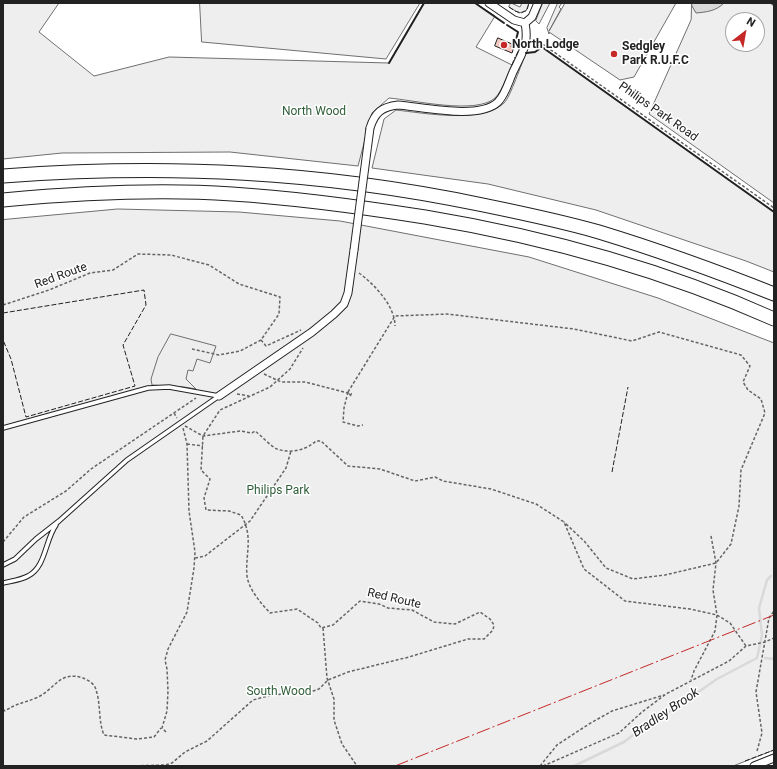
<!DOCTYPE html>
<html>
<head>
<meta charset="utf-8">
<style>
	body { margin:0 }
	#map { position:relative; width:777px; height:769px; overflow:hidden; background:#fff; font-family:Roboto,sans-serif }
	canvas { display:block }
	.frame { position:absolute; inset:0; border:4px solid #222; pointer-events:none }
	.north { position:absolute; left:725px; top:12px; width:40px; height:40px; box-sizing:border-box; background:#fff; border:1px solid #a7a7a7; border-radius:50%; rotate:31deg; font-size:11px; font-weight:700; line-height:16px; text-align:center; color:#222 }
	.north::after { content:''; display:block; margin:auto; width:14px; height:18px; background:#c62828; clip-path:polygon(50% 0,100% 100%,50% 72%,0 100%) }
</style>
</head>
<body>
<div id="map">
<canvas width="777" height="769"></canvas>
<div class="frame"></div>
<div class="north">N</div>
</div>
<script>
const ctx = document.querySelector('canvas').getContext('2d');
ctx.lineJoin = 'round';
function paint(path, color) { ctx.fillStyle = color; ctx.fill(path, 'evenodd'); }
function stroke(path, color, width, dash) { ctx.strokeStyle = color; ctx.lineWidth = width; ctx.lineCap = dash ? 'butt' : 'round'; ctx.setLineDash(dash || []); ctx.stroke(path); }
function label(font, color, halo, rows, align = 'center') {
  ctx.font = font + ' Roboto,sans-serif'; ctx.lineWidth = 3; ctx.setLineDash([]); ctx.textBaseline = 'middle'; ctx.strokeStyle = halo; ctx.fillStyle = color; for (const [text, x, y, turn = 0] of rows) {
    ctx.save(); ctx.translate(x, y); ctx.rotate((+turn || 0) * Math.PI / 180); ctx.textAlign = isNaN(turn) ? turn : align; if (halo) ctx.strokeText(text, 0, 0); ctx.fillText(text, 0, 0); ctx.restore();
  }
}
const green = new Path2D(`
	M3,3H59L39,32L94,76L169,57L389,63L424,3H475L495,16L476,47L512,65C507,75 503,90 495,98C476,115 413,100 389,98L372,113L358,166L230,152L62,153L3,159Z
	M200,3H420L386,59L202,42Z
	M511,3L520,7L522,3H529L526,11L519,13L509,7Z
	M543,3H550L539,24L536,21Z
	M558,3H562L559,7L561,9L549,31L565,3H676L634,77L620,80L549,32V34L547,28Z
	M692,3H774V203L649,114L691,20ZM733,20H757V44H733Z
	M542,47L774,212V272L746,261L596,210L488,184L372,168L384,119L396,110C424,113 482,124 504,103C510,98 522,62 526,53L535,52Z
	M118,209L239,212L340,221L529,257L658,298L774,343V750L733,766H3V220Z`);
const parking = new Path2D(`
	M171,334L216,346L210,363L197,359L193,371L188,370L186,379L196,389L184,387L152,385L151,379L158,357Z`);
const water = new Path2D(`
	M692,3H724C716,11 707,12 696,13L692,6Z`);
const stream = new Path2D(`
	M757,658L762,635L759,608L767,580L771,576
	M765,658L774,659
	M574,766L624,742L646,725L674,709L717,679L757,658`);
const building = new Path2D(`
	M498,38L512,44L511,47H514L512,53L495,46Z`);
const path = new Path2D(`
	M771,3L774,6
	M533,40L544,45L774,208
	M359,273C375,285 395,306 395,326
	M3,305L49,290L90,273L113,270L138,254L171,255L209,265L239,284L280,297L279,314L261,340L240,351L219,355L192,349
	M261,340L266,346L301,330
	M264,374L281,382H305L352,394
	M348,392L344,408L343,422L358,426L363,425
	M237,394L249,396
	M351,396L348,392L395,316L447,314L574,329L632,341L659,332L741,355L750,366L743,382L748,390L761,399L765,413L741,470L739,506L731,544L716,563L665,575L633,579L606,568L585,542L564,522
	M174,413L177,418
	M185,426L203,436L240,431L252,433L255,431C262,436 270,446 277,449C291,454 306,450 316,441H321L348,466L380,469L415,481L435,477L443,481L491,489L536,504L564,522L584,569L625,601L690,609L717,615L715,631L694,671L691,680
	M187,444L203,446
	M711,536L716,563L713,590L717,615L730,623L746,646
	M3,542L24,517L66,491L91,469L196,398
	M195,558L205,556L250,521L286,468L291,451
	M323,628L327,678L334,699V720L342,744L357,766
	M3,709L5,711C17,703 24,703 36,698C55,690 59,670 83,678C88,680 95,684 96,690C101,704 98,721 104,735L137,739L154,737L161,728
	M166,732L162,728L167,711L168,691L167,669L165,660L168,649L187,612L194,568L195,552L189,511L187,444L183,428
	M757,751L762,733L756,692L769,618L774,611
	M131,766L165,765L172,763L185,752L207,741L253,700L272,695L313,691L319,689L328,680L348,672L409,657L468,639H484L493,630L494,625L490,619L480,612L455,624L434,622L412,610L388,608L379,604L360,601L333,625L321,628L318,623L297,609L270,613C261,603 249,590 247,576C245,554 254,537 241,515L229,511L206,510L204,498L210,479L201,470L203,436L220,410L270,387L290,369L303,348
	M540,766L557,745L589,724L612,711L664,695
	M543,766L619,733L642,712L666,694L729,661L746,646L765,642L774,638`);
const service = new Path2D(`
	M3,428L148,388L169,387L219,396
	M3,565L15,559L36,539L59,521L127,460L219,396
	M3,583C11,581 21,580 28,576C46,567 45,540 56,525`);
const minor = new Path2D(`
	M489,3L514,20L525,23
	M525,23L532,17L538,3
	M370,128C375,112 382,107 398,105C423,107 479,120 498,102C506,94 509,80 514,70C523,51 529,44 525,23
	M219,396L312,332L334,314L344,304L348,293L354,250
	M754,766L774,758`);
const motorway = new Path2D(`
	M3,176C168,164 321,171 483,205C522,213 561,221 599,232C658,250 716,271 774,294
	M3,200C79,193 156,189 232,194C297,198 361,207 425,217C545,237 662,269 774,319`);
const minorBridge = new Path2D(`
	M354,250L370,128`);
const fence = new Path2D(`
	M509,7L515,11L521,13L527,10L529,3
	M516,56L519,49
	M512,65L515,57
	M3,313L144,290L146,305L123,345L135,386L26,417L11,359L3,340
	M612,472L628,387
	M745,761L774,750`);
const wall = new Path2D(`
	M475,3L504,23
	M507,25L518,32L516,40L519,49
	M526,53L535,52L542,47L774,212
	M389,63L424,3`);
const power = new Path2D(`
	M395,766L774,615`);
const markers = [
	[504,45,4,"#c62828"],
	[614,54,4,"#c62828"]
];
const poiNames = [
	["North Lodge",512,45],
	["Sedgley",622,47],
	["Park R.U.F.C",622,61]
];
const parkNames = [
	["North Wood",314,112],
	["Philips Park",278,491],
	["South Wood",279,692]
];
const streetNames = [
	["Philips Park Road",658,112,35],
	["Red Route",61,276,-20],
	["Red Route",394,599,13]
];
const waterNames = [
	["Bradley Brook",666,713,-34]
];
paint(green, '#eee');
stroke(green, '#6f6f6f', 1);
paint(parking, '#ededed');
stroke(parking, '#6f6f6f', 1);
paint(water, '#d9d9d9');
stroke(water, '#6f6f6f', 1);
stroke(stream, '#d9d9d9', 2.5);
paint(building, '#f3c9c0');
stroke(building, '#222', 1);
stroke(service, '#222', 5.5);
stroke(minor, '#222', 9);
stroke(motorway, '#222', 15);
stroke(path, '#646464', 1.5, [3, 2]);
stroke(service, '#fff', 3.5);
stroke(minor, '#fff', 7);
stroke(motorway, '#fff', 13);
stroke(minorBridge, '#222', 9, []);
stroke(minorBridge, '#fff', 7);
stroke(fence, '#222', 1, [5, 2]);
stroke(wall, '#222', 2);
stroke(power, '#c62828', 1, [14, 3, 2, 3]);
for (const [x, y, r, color] of markers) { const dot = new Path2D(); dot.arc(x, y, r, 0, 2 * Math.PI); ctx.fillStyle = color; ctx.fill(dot); stroke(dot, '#fff', 1.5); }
label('bold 12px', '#222', '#fff', poiNames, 'left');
label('12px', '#2f5e38', '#fff', parkNames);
label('12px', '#222', '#fff', streetNames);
label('italic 13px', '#222', '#fff', waterNames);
</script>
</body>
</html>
